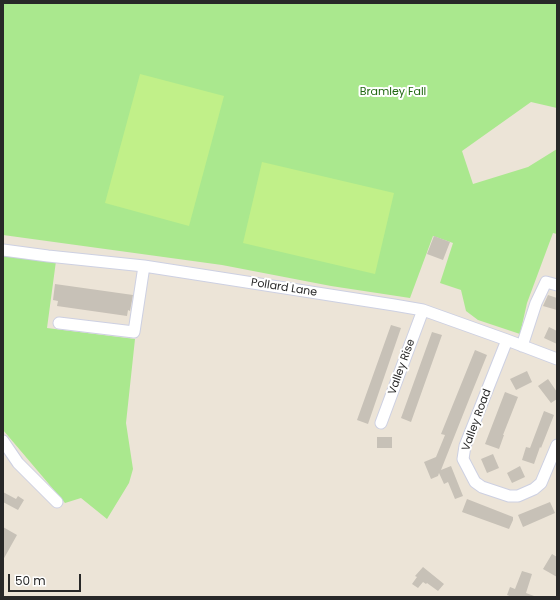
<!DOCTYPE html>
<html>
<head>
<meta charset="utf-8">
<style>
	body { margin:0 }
	#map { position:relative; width:560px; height:600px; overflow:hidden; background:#ece4d7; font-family:Poppins,sans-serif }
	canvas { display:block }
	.frame { position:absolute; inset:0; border:4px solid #282828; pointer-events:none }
	.scale { position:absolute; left:8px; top:574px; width:73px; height:18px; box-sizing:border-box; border:2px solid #282828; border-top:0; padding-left:5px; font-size:12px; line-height:14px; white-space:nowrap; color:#282828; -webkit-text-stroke:3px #fff; paint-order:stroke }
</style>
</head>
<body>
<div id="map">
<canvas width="560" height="600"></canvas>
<div class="frame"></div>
<div class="scale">50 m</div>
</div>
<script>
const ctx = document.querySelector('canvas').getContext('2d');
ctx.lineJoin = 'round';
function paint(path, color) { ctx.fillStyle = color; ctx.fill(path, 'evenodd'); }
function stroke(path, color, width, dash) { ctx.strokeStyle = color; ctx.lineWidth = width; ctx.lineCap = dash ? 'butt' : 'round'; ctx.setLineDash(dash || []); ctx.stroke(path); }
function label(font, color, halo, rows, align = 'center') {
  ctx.font = font + ' Poppins,sans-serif'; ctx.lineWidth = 4; ctx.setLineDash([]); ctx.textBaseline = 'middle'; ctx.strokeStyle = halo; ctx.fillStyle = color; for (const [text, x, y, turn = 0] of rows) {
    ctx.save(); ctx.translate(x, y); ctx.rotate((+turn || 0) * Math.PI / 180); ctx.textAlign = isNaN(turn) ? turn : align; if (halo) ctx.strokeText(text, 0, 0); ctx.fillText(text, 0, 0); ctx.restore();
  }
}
const green = new Path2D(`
	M3,3H557V108L531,102L462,151L473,184L528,167L557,149V234L553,233L527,303L520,334L478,320L466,311L461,290L440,283L453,243L433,236L410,298L331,286L222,265L3,235Z
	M3,255L56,261L47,328L135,339L126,423L133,469L129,483L107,519L81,498L65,503L3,430Z`);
const pitch = new Path2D(`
	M140,74L224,96L189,226L105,203Z
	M262,162L394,193L375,274L243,243Z`);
const building = new Path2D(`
	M434,236L450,242L443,260L427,254Z
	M55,284L133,295L130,311L128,310L127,316L57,306L58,301L53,300Z
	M548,295L557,298V310L543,306Z
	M391,325L401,328L368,424L357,420Z
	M549,327L557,331V344L544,338Z
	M432,332L442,335L411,422L401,418Z
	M475,350L487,355L470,397L441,470L451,466L463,496L455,499L448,482L444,484L439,473L438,476L431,479L424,462L436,457L445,435L441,434Z
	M527,371L532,382L516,390L510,379Z
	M548,379L557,392V399L551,403L538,386Z
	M505,392L518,397L503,435H504L499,449L485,444Z
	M544,411L554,415L541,448L540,447L534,464L522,460L526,447L530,448Z
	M377,437H392V448H377Z
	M493,454L499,468L487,473L481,459Z
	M520,466L525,477L512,483L507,473Z
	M3,492L16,499L18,496L24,500L18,510L3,502Z
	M467,499L513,517V520L509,529L462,512Z
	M550,502L555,513L523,527L518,515Z
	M3,527L17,535L3,560Z
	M552,554L557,557V577L543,569Z
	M423,567L444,584L438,591L427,583L426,584L423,582L418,588L412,584L417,577L415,576Z
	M522,571L532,574L526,593L534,596V597H512L507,595L510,587L515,589Z`);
const street = new Path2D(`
	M3,250L48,256L144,266L394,305L423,310L507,340L557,359
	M59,323L134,332L144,266
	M507,340L465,446L463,459L475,482L482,487L509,496H518L534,489L541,483L557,445
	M522,346L536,303L546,282L557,285
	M381,423L423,310
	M3,441L18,463L57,502`);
const parkNames = [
	["Bramley Fall",393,92]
];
const streetNames = [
	["Pollard Lane",284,288,9],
	["Valley Rise",402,367,-70],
	["Valley Road",477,420,-70]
];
paint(green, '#aae88e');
paint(pitch, '#c1f089');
paint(building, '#c7c1b7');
stroke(street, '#cdd0e2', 13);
stroke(street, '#fff', 11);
label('11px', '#226913', '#fff', parkNames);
label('11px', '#282828', '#fff', streetNames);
</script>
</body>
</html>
